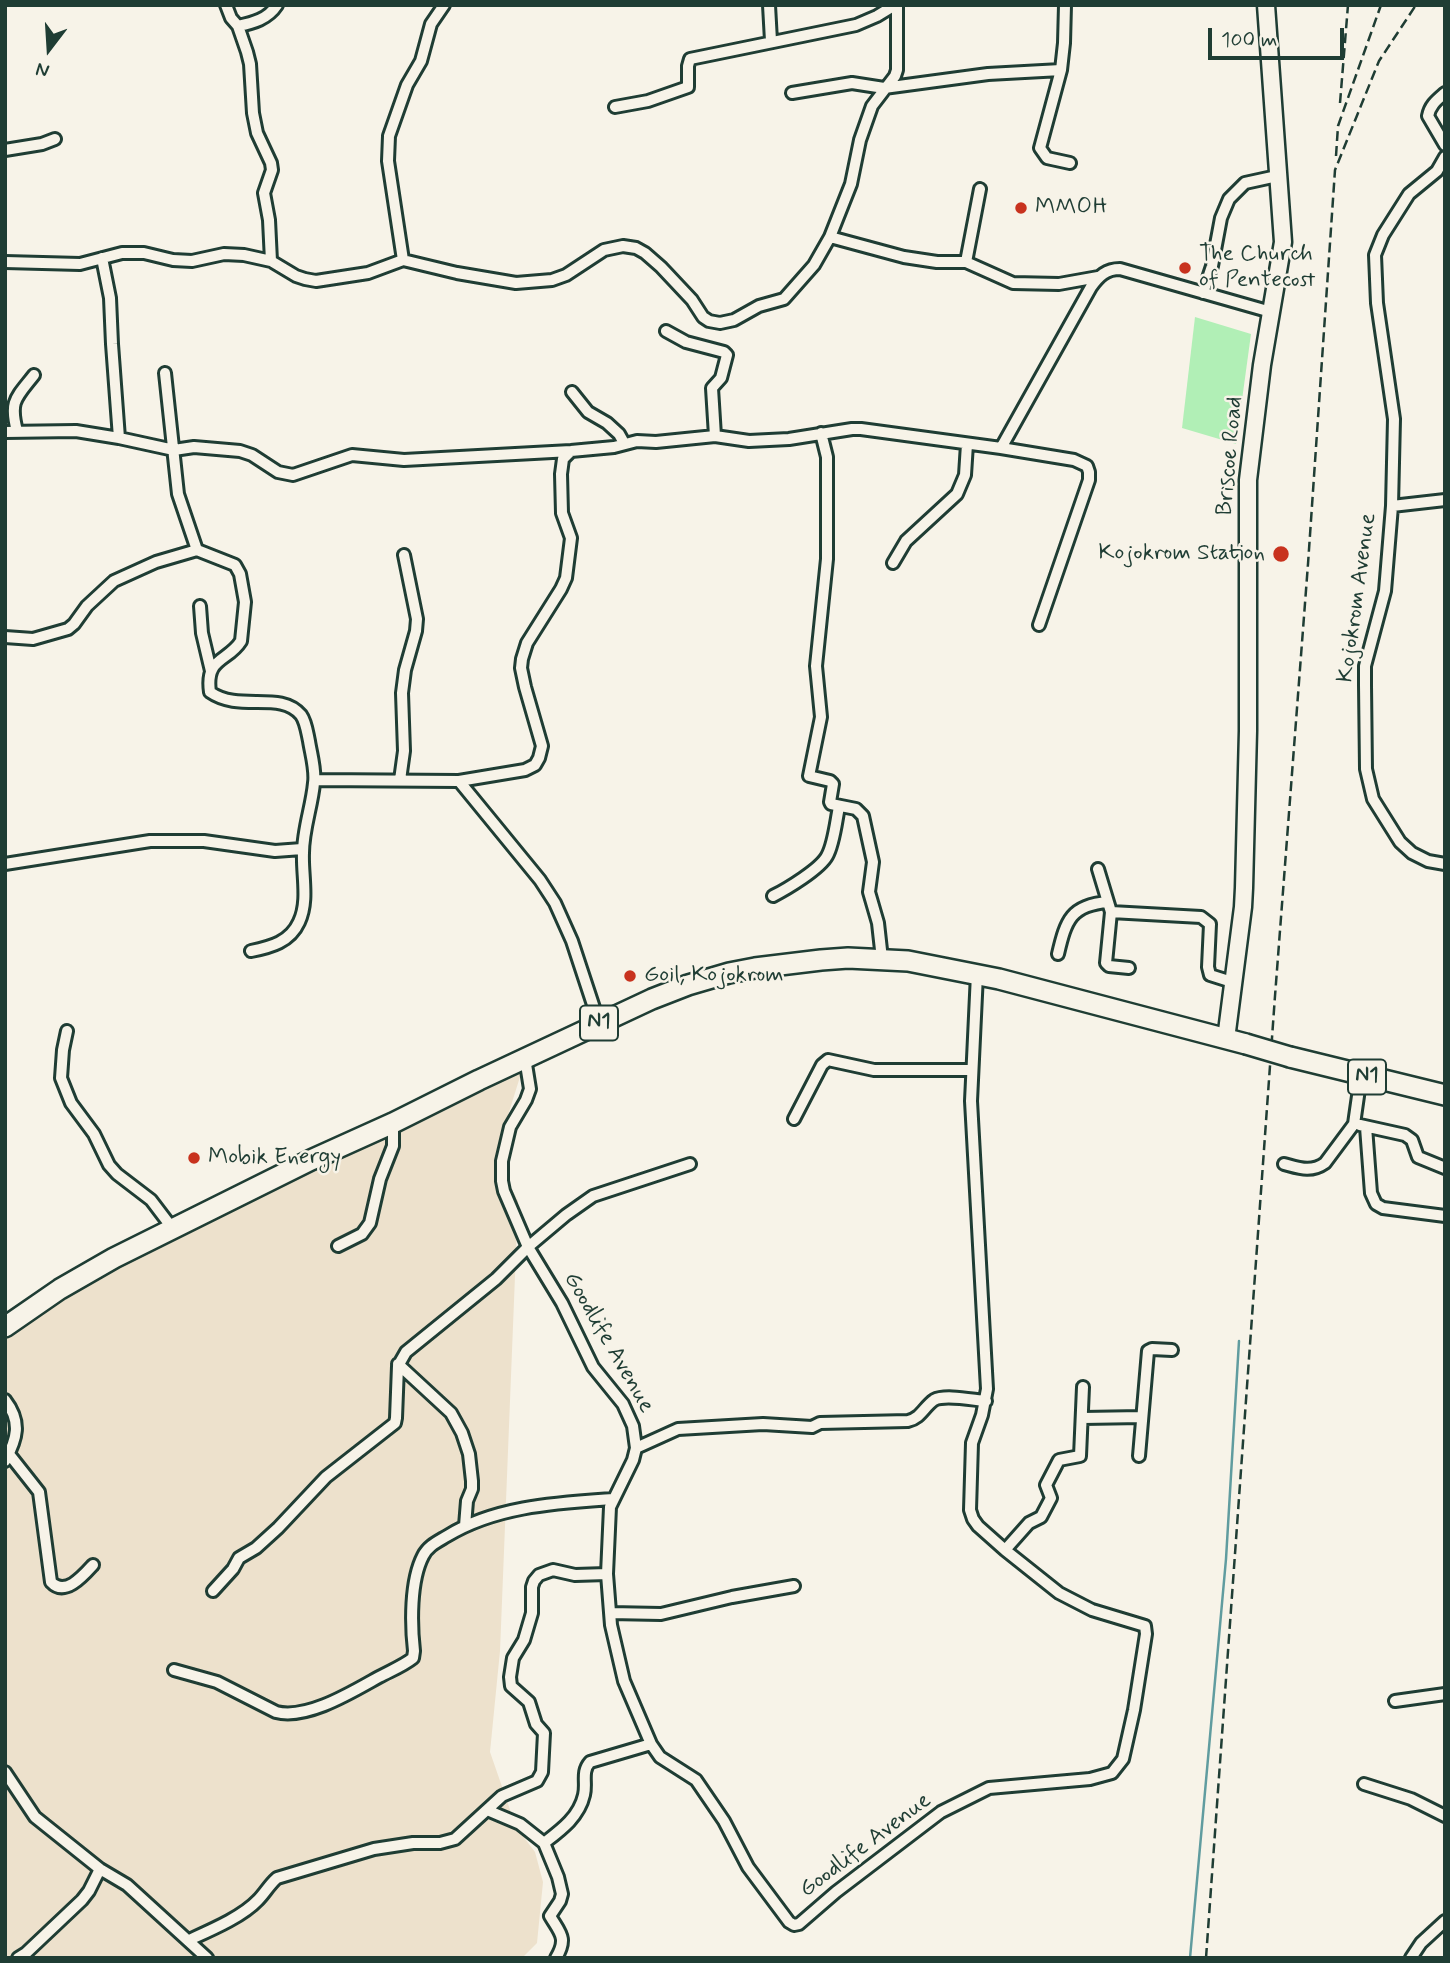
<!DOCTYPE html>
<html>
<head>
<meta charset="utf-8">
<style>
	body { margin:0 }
	#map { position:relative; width:1450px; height:1963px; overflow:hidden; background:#f7f3e8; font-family:Mynerve,sans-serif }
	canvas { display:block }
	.frame { position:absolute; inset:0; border:7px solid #1f3d34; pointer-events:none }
	.north { position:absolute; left:14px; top:14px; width:70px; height:70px; -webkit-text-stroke:5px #f7f3e8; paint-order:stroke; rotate:197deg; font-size:19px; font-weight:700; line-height:28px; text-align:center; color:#1f3d34 }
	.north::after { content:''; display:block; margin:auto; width:24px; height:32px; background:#1f3d34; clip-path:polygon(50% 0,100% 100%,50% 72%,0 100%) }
	.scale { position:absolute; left:1208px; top:28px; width:136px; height:32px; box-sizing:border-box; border:4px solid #1f3d34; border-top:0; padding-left:9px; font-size:21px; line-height:24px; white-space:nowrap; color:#1f3d34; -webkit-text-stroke:5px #f7f3e8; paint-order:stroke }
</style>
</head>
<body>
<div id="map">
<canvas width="1450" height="1963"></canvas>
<div class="frame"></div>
<div class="north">N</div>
<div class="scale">100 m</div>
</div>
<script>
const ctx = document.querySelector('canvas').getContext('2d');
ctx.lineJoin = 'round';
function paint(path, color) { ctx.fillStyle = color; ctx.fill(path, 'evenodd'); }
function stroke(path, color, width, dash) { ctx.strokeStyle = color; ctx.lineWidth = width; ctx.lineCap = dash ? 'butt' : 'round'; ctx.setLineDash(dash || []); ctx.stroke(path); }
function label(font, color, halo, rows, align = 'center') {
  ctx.font = font + ' Mynerve,sans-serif'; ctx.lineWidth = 5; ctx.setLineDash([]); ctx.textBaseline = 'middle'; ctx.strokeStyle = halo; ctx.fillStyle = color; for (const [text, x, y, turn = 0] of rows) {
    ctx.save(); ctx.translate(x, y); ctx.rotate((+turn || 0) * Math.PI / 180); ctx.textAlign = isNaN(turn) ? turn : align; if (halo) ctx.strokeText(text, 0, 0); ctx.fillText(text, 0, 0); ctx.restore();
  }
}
const built = new Path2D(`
	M524,1064L495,1157L518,1201L500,1651L490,1752L516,1827L535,1852L543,1882L537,1943L522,1958H5V1334L164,1238Z`);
const green = new Path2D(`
	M1195,317L1251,334L1236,444L1182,428Z`);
const stream = new Path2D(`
	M1190,1958L1226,1559L1239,1341`);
const street = new Path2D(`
	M226,5L231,18L238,26L247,52L250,64L253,113L257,133L271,163L272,170L264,193L269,220L271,261
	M769,5L771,41
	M1065,5L1064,43L1061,70L1040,148L1047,158L1070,163
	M238,26C253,23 268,19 277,5
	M792,93L852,83L884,88L988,74L1061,70
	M1445,93C1437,100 1430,105 1428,116L1445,145
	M615,107L648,101L688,87V66L690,59L856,25L877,16L895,5
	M5,150L42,144L55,139
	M1445,157L1437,171L1409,194L1383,235L1375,255L1377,303L1394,419L1392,506L1385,591L1365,666V685L1366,769L1373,799L1400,842L1412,853L1428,861L1445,864
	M830,237L904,257L937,262H966L1013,283L1059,284L1098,277
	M102,258L110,298L112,344L119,438
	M403,260L388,161L389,136L407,85L421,61L431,24L444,5
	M5,262L80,264L122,253H144L173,260L192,261L224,254L244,255L271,261L296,276L305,279L316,281L368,273L403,260L457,273L516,283L552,280L566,275L604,250L623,246L636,248L645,253L661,267L692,300L703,317L709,321L720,323L734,320L759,306L784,299L814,265L830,237L851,184L860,140L872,106L895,76L897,70V5
	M966,262L980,189
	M1203,293L1212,266L1221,218L1229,199L1245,183L1277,176
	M666,331L686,342L724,352L727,355L721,378L712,388L715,436
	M165,373L178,494L197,550
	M572,392L588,412L607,423L619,434L624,443
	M17,431C9,401 16,398 34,375
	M5,432L76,431L119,438L174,450L194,447L240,451L252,455L278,472L293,475L352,455L404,460L571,451L614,447L637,441L656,442L715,436L749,441L789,439L852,429H861L1001,448L1074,460L1087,466L1089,472V480L1039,625
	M821,433L827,457V559L816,666L821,717L809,776L830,781L833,784L830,802L831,804L856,809L863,816L873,862L869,892L878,923L882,959
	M1001,448L1091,287C1099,276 1106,269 1120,269L1271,312
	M1392,506L1445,500
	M893,563L906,541L957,494L965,475L967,444
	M200,606L202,633L211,671
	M5,637L33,639L68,629L74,624L87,606L114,581L156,562L197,550L235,565L240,574L245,602L241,641C228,662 205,657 210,692C240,713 280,690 301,715C306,722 307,732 309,741C311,754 316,770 314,783C312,806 303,829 303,853C302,875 309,901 299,922C290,942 271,947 251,951
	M315,780L459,781L525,770L535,765L539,758L542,746L525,687L521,668L522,659L527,643L561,589L566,578L571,538L562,513L561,474L563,459L571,451
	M400,780L404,751L402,693L405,670L416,631L417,619L404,555
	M459,781L540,880L555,903L572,941L599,1023
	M5,864L150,841H204L275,851L302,849
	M1098,869L1111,912L1106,963L1109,966L1129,968
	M773,896C787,889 820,869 827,856C834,844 836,821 839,807
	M1111,912L1201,917L1210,924L1208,967L1210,975L1232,982
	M1058,954C1066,920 1071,905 1108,902
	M67,1031L63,1050L61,1078L71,1103L94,1134L109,1165L117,1174L151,1200L173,1229
	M525,1058L530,1089L526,1100L510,1127L502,1161V1181L504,1191L528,1247L562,1303L593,1367L623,1404L633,1426L636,1448L633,1460L610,1507L607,1574L611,1625L624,1681L651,1744L660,1757L696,1780L724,1821L748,1867L789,1922L794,1925L799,1924L836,1892L941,1812L989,1788L1090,1779L1112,1773L1123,1759L1134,1710L1146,1634L1145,1626L1092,1610L1059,1593L1005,1550L978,1526L973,1519L970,1510L972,1443L982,1415L987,1389L971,1101L977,974
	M794,1119L822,1065L828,1060L874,1070H972
	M1360,1125L1405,1135L1412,1140L1418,1157L1445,1168
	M1366,1127L1371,1193L1376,1204L1383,1208L1445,1216
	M1284,1164C1299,1168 1311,1173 1325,1163L1354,1124L1361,1075
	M338,1246L362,1234L370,1223L380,1179L393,1146V1123
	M398,1364L451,1413L462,1433L469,1454L472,1481V1489L467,1501L465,1526
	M5,1400C22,1422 17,1439 5,1461
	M1083,1418L1142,1417
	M636,1448L678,1429L763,1424L812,1427L820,1423L908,1421C921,1418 924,1407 934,1400C945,1394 973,1400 986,1401
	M9,1454L39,1492L51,1582C65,1597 83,1576 93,1565
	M1139,1456L1148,1351L1152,1349L1172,1350
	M1005,1550L1029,1523L1041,1517L1051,1498L1046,1485L1059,1460L1080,1456L1083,1387
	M213,1591L233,1569L239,1558L256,1548L278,1528L326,1477L395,1423L396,1418L398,1366L406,1352L496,1279L528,1247L566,1215L593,1196L690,1164
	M610,1613L661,1614L732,1597L794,1586
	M174,1670L217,1682L276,1712C307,1720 352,1692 379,1677C390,1671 403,1666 413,1658L414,1651C411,1625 410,1581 423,1556C428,1546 437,1542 447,1536C496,1506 557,1503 613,1499
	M1395,1701L1445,1694
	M5,1772L35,1817L100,1869L127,1885L207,1958
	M1364,1784L1411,1799L1445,1816
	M487,1810L520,1824L544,1843L558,1877L562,1894L560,1901L550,1916C560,1933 568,1938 556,1958
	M544,1843C561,1830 579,1817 584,1795C587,1783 581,1772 590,1762L651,1744
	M189,1940C211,1930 242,1917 258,1900C265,1893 269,1885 277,1878L374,1849L413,1843H440L455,1839L502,1796L537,1781L542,1772L544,1733L536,1724L529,1702L511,1686L510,1677L513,1658L524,1640L532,1613V1587L534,1581L539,1575L553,1570L575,1575L607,1574
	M18,1958L26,1953L82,1900L89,1891L100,1869
	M1411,1958L1421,1943L1445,1921`);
const secondary = new Path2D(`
	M1226,1039L1243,907L1244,888L1248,731V480L1262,365L1283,242L1266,5`);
const highway = new Path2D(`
	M1290,1057L1445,1095
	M5,1327L60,1289L114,1258L311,1160L393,1123L479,1080L652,999L688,985L729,973L755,968L821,960L848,958L908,961L999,979L1246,1044`);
const rail = new Path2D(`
	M1340,103L1348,5
	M1336,156L1338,126L1381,5
	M1206,1958L1275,996L1308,564L1335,170L1379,61L1416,5`);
const highwayBridge = new Path2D(`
	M1246,1044L1290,1057`);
const markers = [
	[1021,208,7,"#c8321e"],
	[1185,268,7,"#c8321e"],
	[1281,554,9,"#c8321e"],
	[630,976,7,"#c8321e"],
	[194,1158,7,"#c8321e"]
];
const shields = [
	[599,1023,38],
	[1367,1077,38]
];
const shieldNames = [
	["N1",599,1023],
	["N1",1367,1077]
];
const poiNames = [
	["MMOH",1035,208],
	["The Church",1199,255],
	["of Pentecost",1199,281],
	["Kojokrom Station",1265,554,"right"],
	["Goil, Kojokrom",644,976],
	["Mobik Energy",208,1158]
];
const streetNames = [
	["Briscoe Road",1231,456,-85],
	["Kojokrom Avenue",1358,598,-82],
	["Goodlife Avenue",608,1343,60],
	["Goodlife Avenue",866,1846,-37]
];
paint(built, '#ede1cc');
paint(green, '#b1efb6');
stroke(stream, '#609c9f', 2.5);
stroke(street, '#1f3d34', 16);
stroke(secondary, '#1f3d34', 21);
stroke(highway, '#1f3d34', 24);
stroke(street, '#f7f3e8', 10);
stroke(secondary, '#f7f3e8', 16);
stroke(highway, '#f7f3e8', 19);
stroke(rail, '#1f3d34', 2.5, [10, 5]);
stroke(highwayBridge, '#1f3d34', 24, []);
stroke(highwayBridge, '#f7f3e8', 19);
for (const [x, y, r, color] of markers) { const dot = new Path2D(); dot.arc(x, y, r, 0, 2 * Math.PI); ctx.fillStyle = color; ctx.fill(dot); stroke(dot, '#f7f3e8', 2.5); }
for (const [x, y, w] of shields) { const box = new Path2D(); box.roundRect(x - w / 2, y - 17.5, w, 35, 5); ctx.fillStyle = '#f7f3e8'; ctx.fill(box); stroke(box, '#1f3d34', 2); }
label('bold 21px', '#1f3d34', null, shieldNames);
label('23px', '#1f3d34', '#f7f3e8', poiNames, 'left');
label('23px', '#1f3d34', '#f7f3e8', streetNames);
</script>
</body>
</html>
